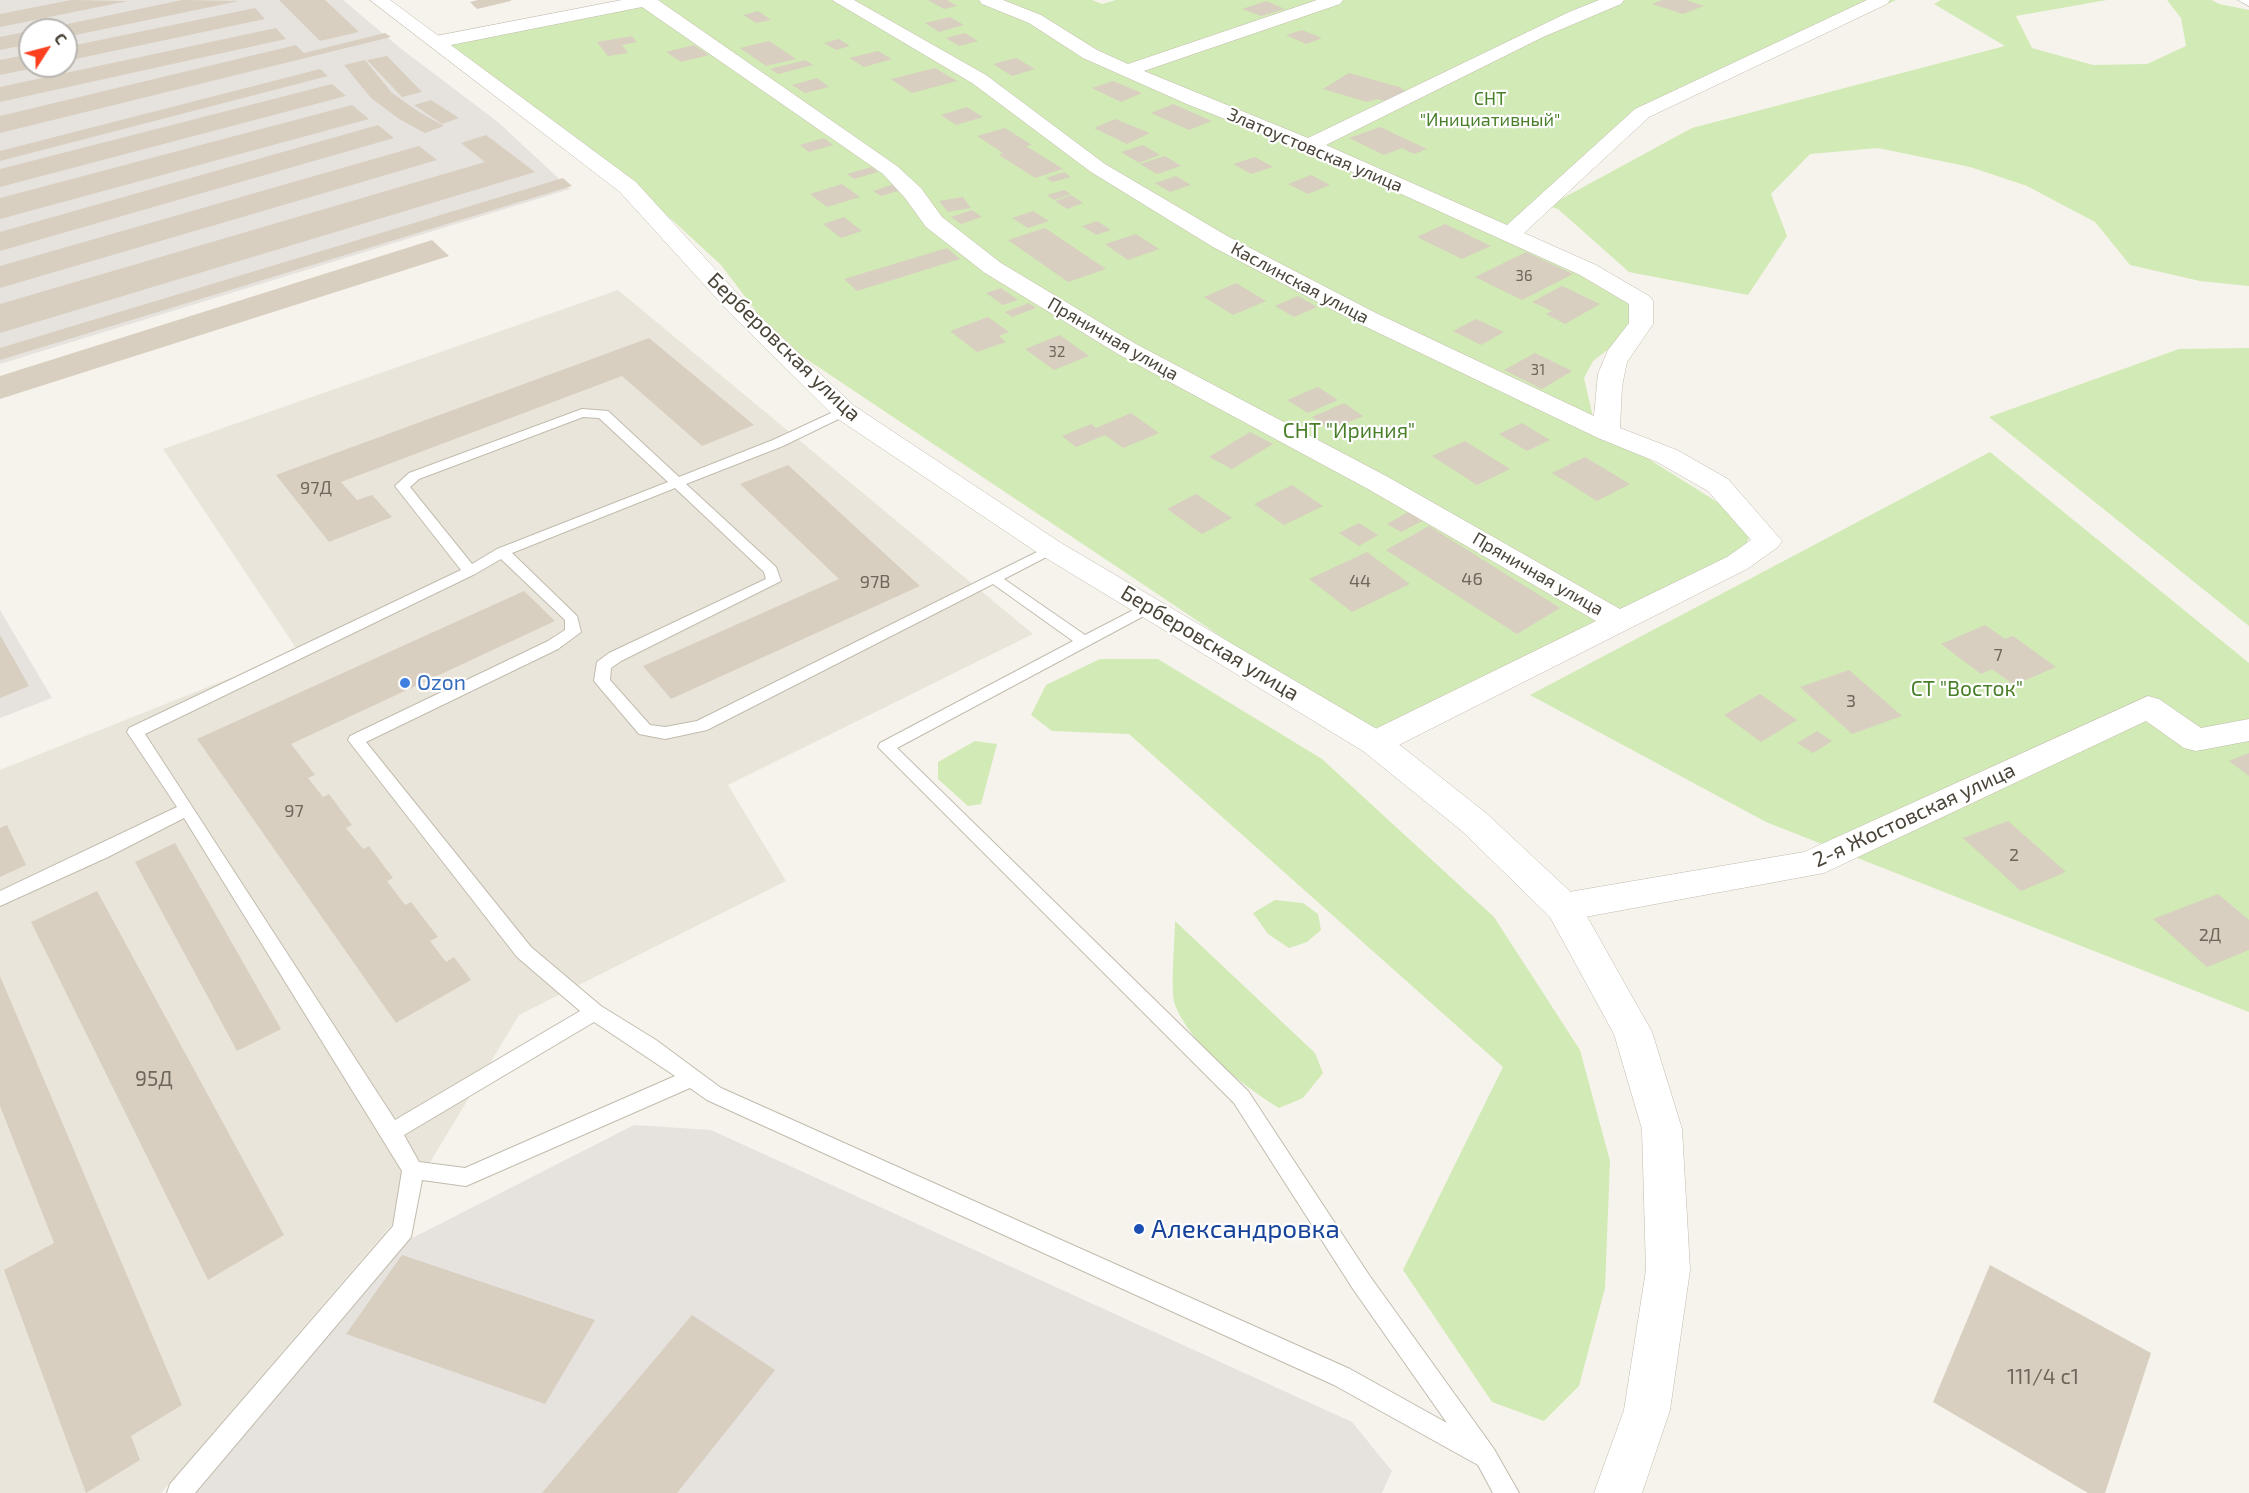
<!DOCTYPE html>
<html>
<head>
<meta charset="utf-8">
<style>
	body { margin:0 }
	#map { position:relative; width:2249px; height:1493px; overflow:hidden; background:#f6f3ec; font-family:"Exo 2",sans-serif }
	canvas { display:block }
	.north { position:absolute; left:18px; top:18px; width:60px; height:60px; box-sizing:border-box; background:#fff; border:2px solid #b7b4b0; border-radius:50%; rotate:54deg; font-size:16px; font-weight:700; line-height:24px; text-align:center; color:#4b4439 }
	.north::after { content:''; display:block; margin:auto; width:21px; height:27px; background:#fc3f1d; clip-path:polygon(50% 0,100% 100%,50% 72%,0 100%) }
</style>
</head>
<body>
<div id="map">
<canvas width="2249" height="1493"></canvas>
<div class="north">С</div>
</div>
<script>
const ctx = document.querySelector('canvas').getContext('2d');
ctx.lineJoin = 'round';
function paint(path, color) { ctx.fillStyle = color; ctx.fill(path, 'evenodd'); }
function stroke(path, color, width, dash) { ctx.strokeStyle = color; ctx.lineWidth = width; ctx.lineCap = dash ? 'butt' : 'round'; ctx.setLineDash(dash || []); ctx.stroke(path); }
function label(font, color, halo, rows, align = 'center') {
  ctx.font = font + ' "Exo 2",sans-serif'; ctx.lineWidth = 4.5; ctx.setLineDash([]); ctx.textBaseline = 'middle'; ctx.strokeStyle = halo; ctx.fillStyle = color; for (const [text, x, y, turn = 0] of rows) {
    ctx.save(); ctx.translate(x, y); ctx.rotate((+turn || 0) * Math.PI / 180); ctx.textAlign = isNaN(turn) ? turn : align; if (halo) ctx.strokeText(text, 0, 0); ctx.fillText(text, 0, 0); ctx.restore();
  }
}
const residential = new Path2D(`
	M618,290L1033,634L728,785L786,881L519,1015L394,1222L161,1493H0V770L298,651L163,449Z`);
const industrial = new Path2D(`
	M0,0H343L400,48L498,122L570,189L0,364ZM30,30H66V66H30Z
	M0,610L52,698L0,718Z
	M634,1125L711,1130L1352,1422L1392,1471L1382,1493H184L375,1257Z`);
const green = new Path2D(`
	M643,0H1092L1102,4L1116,0H1896L1649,116L1552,204L1692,128L2005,46L1934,4L1941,0H2107L2016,16L2032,48L2093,65L2147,64L2186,46L2181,18L2167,0H2212L2219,4L2249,10V286L2200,281L2130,265L2095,222L2027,186L1970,167L1878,148L1810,154L1771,194L1787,236L1748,295L1629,272L1558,209L1548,206L1512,239L1636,303L1645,321L1593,361L1584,378L1593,417L1639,453L1754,525L1743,552L1371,737L778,340L721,265L619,171L444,42Z
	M2249,348V626L1989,417L2179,349Z
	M1990,452L2249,663V1012L1766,822L1530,695Z
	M1100,659H1158L1322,759L1494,917L1580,1050L1610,1161L1605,1288L1579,1386L1544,1421L1492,1402L1403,1270L1503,1067L1129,734L1052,731L1031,715L1046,685Z
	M975,741L997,744L981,804L968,806L938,779V762Z
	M1275,900L1303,903L1318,914L1321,930L1307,942L1289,948L1268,934L1253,913Z
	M1175,921L1315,1053L1323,1073L1303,1098L1279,1108C1243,1086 1191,1045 1175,1005C1170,992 1175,939 1175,921Z`);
const building = new Path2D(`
	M71,0L128,1L0,27V14Z
	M182,0L239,1L66,37V30H39Z
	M279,0H325L359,32L320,41Z
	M478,0H511V1L477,9L470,2Z
	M928,0H947L957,6L944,9Z
	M1662,0H1686L1704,6L1683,14L1652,4Z
	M1266,1L1285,9L1261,16L1242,9Z
	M255,8L265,19L66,61V47Z
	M758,11L771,20L756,23L743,15Z
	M950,17L964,25L939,32L925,23Z
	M276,28L286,39L0,102V87Z
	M1302,30L1322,38L1306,44L1286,35Z
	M30,31V44L0,50V37Z
	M385,33L391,37L0,133V116L296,45L304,53Z
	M965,33L978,41L959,46L946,38Z
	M632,36L637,42L622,45L628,53L608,56L597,42Z
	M839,39L850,46L836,50L824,43Z
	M769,41L796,59L766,66L740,48Z
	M694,45L709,55L681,62L666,52Z
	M878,51L892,59L864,67L849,58Z
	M30,54V66L39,67L0,75V60Z
	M387,56L422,92L402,97L367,60Z
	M1016,58L1035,69L1012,76L993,64Z
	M365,60L392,93L419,112L444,126L425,133L399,119L371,98L344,65Z
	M805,60L813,65L778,74L770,69Z
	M935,68L957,81L912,93L891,79Z
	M320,69L328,76L0,161V151Z
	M1349,73L1403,88L1401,89L1411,92L1394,103L1377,99L1367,102L1323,89Z
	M817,78L829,87L805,93L792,85Z
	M1113,81L1142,93L1121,102L1092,88Z
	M332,84L346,96L0,187V169Z
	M431,100L459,118L442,124L414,105Z
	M1173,104L1212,121L1189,130L1151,113Z
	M352,105L369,119L0,219V198Z
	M967,107L983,117L956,125L941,115Z
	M1115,119L1150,133L1127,144L1094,128Z
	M378,125L394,138L0,251V232Z
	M1380,127L1427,149L1414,154L1402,148L1384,155L1349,138Z
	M1005,128L1032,145L1026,146L1063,169L1035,178L999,155L1003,153L977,136Z
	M486,135L535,172L0,333V304L485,162L461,143Z
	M824,138L833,145L809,152L800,145Z
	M1143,145L1160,155L1139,163L1121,152Z
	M419,146L437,160L0,288V266Z
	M1165,156L1181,166L1157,174L1140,164Z
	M1255,157L1273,167L1251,174L1233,164Z
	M871,167L878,172L854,179L847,174Z
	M1064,172L1071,177L1053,182L1046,178Z
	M1311,175L1330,185L1308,194L1288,184Z
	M1176,176L1191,185L1170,192L1155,183Z
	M563,178L572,186L0,360V348Z
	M842,184L860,197L827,207L810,194Z
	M894,184L901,190L881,196L873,191Z
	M1064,190L1071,194L1054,200L1047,195Z
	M1071,195L1083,203L1067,209L1055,201Z
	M963,197L971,208L948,212L939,201Z
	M972,210L982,217L961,224L951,217Z
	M1033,211L1049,221L1028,228L1012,218Z
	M844,217L862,231L841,238L823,224Z
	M1097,221L1111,230L1096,235L1082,226Z
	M1445,224L1491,246L1462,259L1417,237Z
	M1045,228L1106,269L1068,282L1008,240Z
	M1136,234L1159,249L1128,260L1105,244Z
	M432,240L449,256L0,399V376Z
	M947,248L960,259L857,291L844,279Z
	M1526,252L1573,274L1522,300L1475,277Z
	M1236,283L1266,301L1233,315L1204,297Z
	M1562,286L1600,304L1565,324L1546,314L1552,311L1532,302Z
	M1001,288L1018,300L1003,305L986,293Z
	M1298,296L1317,307L1294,317L1275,306Z
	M1029,303L1036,308L1012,317L1005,312Z
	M988,317L1009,332L999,336L1006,342L977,352L950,331Z
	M1476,319L1504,332L1481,345L1453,331Z
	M1060,335L1089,356L1054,370L1025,349Z
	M649,338L754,425L702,446L622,376L341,482L357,500L372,495L392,517L329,542L276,475Z
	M1535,353L1572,371L1542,389L1504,370Z
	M1318,387L1338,400L1308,413L1287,400Z
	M1344,403L1363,416L1331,430L1312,417Z
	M1131,413L1159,433L1123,448L1105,435L1076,447L1062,436L1091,424L1096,428Z
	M1522,423L1550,440L1527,451L1499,434Z
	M1250,432L1273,444L1232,469L1209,457Z
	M1465,441L1510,469L1477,485L1432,456Z
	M1585,457L1630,484L1597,501L1552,473Z
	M788,465L920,586L671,699L643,666L839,579L740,484Z
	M1292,485L1323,506L1284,525L1254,504Z
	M1196,494L1232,518L1202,534L1167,509Z
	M1408,512L1422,521L1401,532L1387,524Z
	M1359,523L1378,535L1359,546L1339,533Z
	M1429,526L1560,608L1517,634L1386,550Z
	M1367,552L1410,584L1352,612L1309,579Z
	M524,591L555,621L291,744L315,775L308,778L323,797L329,794L352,825L346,828L363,849L369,846L393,878L387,881L405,905L411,902L438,937L430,941L446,962L454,957L471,980L396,1023L197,739Z
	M1985,625L2005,639L2013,636L2056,667L2014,685L1992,669L1981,674L1941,644Z
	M0,635L29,686L0,698Z
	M1849,670L1902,716L1852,734L1800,687Z
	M1760,694L1797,720L1761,742L1724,715Z
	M1817,731L1832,741L1813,753L1797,743Z
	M2249,753V776L2229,761Z
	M2008,821L2066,872L2021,891L1963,838Z
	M7,825L26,865L0,877V828Z
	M175,843L281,1029L237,1051L135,862Z
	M97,891L284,1235L208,1280L31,922Z
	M2218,894L2249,920V950L2207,967L2153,919Z
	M0,976L182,1405L131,1436L140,1460L86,1493L4,1270L54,1243L0,1106Z
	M402,1255L595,1320L545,1404L346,1334Z
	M1990,1265L2151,1353L2105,1493H2088L1933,1402Z
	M692,1315L775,1370L677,1493H542Z`);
const service = new Path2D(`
	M844,407L851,411L849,414L783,446L686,484L776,567L781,581L621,661L611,668L610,680L650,725L665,727L697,721L1051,545L1058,549L1056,552L1004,579L1085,635L1145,604H1155L1158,607L1155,610L897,748L1248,1091L1369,1275L1494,1449L1519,1493H1493L1478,1465L1334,1385L707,1100L690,1088L466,1186L422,1180L411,1237L195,1493H167L170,1484L393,1226L402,1171L184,818L108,857L0,906V891L177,807L127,732L129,728L461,570L395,486L409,473L582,409L608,411L679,477L773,440ZM583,417L599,418L668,482L497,549L472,564L410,487L419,479ZM675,488L764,572L766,579L609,653L597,662L594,681L639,734L665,739L707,730L993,584L1073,641L880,743L878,747L1234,1103L1353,1289L1447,1423L1350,1369L721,1088L656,1040L601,1006L531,947L366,742L558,649L581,632L577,616L512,553ZM501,559L565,620V630L548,641L350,736L348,740L517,957L580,1011L395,1120L145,734L475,574ZM594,1022L675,1076L465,1168L419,1162L404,1135Z`);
const minor = new Path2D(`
	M622,0H658L897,166L921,188L942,217L1001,263L1136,344L1388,477L1620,609L1727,557L1751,540L1708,491L1657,462L1598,438L1358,323L1213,247L1091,172L972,83L832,0H854L986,75L1105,164L1229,237L1376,313L1594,416L1598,374L1608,350L1629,323V304L1580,275L1302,149L1189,105L1083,58L1029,23L982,4L979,0H1003L1041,15L1097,50L1128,64L1317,0H1343L1340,4L1144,71L1308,138L1569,12L1599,0H1624L1621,4L1543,37L1326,145L1507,225L1635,109L1867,0H1890L1887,4L1649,117L1524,233L1596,265L1649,296L1653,301V324L1627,362L1622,386L1620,428L1677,450L1728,479L1782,541L1778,547L1747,569L1387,751L1375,754L1363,751L1359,743L1363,735L1596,621L1368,489L1118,354L985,273L926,227L905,198L883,174L642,7L436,48L427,42L436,36Z
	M2238,0H2249V6Z
	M2148,696L2159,699L2201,728L2249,719V741L2196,751L2184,748L2146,721L1824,873L1563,921L1550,917L1545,907L1550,897L1563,893L1804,852Z`);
const tertiary = new Path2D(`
	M370,0H390L636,182L745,302L853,405L1061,543L1387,735L1486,813L1576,897L1652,1032L1682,1129L1690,1270L1670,1410L1642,1493H1594L1624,1410L1646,1270L1642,1129L1614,1034L1550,917L1462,831L1363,751L1041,555L835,417L729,312L620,192Z`);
const markers = [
	[405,683,6,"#3f7fe0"],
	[1139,1229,6,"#1a4fb4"]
];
const farNumbernames = [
	["36",1524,276],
	["32",1057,352],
	["31",1538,370]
];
const farParknames = [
	["СНТ",1490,99],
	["\"Инициативный\"",1490,120]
];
const farStreetnames = [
	["Златоустовская улица",1315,150,23],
	["Каслинская улица",1300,283,28],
	["Пряничная улица",1113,339,30],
	["Пряничная улица",1538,574,30]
];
const numberNames = [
	["97Д",316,488],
	["46",1472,579],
	["44",1360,581],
	["97В",875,582],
	["7",1998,655],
	["3",1851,701],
	["97",294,811],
	["2",2014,855],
	["2Д",2210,935]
];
const streetNames = [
	["Берберовская улица",784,347,44],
	["Берберовская улица",1210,643,31],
	["2-я Жостовская улица",1914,815,-25]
];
const parkNames = [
	["СНТ \"Ириния\"",1349,431],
	["СТ \"Восток\"",1967,689]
];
const shopNames = [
	["Ozon",417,683]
];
const nearNumbernames = [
	["95Д",154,1079],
	["111/4 с1",2043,1377]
];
const nearTransitnames = [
	["Александровка",1151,1229]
];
paint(residential, '#eae5da');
paint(industrial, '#e6e2dd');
paint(green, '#d2eab5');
paint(building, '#d8cfc1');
stroke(service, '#c2bbae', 2);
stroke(minor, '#c2bbae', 1);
stroke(tertiary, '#c2bbae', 1);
paint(service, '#fff');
paint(minor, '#fff');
paint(tertiary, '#fff');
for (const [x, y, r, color] of markers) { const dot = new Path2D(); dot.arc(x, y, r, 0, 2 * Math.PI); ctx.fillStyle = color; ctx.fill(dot); stroke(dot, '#fff', 2); }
label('15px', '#6e675b', null, farNumbernames);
label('18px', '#4a7f2a', '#fff', farParknames);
label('18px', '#4b4439', '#fff', farStreetnames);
label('18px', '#6e675b', null, numberNames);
label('21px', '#4b4439', '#fff', streetNames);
label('21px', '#4a7f2a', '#fff', parkNames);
label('21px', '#366cbe', '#fff', shopNames, 'left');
label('21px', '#6e675b', null, nearNumbernames);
label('26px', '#164399', '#fff', nearTransitnames, 'left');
</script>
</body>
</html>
